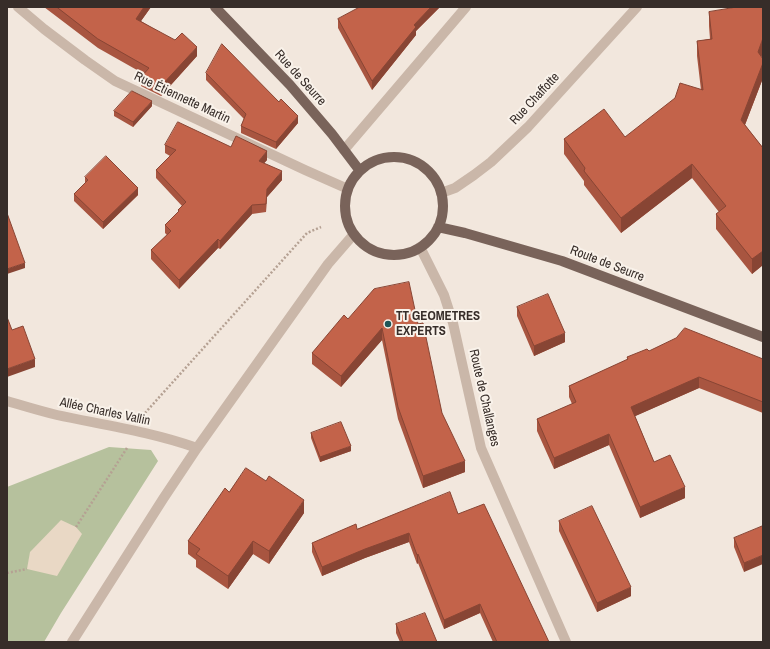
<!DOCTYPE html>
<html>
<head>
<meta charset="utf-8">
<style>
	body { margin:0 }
	#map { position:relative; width:770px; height:649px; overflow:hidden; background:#f2e7dd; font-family:"Archivo Narrow",sans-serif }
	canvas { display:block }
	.frame { position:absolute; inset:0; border:8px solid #372d29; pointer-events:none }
</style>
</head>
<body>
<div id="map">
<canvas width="770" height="649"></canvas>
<div class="frame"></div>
</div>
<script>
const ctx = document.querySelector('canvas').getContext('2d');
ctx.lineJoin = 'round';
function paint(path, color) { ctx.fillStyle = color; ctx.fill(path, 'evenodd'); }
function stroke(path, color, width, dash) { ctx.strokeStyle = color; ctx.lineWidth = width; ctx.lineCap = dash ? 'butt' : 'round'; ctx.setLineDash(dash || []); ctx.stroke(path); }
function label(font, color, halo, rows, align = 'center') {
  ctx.font = font + ' "Archivo Narrow",sans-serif'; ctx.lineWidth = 4; ctx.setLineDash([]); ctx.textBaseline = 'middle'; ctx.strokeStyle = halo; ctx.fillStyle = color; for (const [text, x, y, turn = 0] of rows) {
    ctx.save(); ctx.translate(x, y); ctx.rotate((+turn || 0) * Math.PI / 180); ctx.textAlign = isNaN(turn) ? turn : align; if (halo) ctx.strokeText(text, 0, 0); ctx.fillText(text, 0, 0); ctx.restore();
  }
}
const green = new Path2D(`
	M109,447L151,450L158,461L61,613L44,642H7V487Z`);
const plaza = new Path2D(`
	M61,520L76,527L82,534L57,576L27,569L30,552Z`);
const path = new Path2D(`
	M145,413L307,233L321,227
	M76,527L127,448
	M7,573L27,569`);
const minor = new Path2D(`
	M18,7L44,29L85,60L115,81L305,170L348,189
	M344,150L466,7
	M441,193L455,188L474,175L491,162L528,127L637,7
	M420,247L444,295L453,323L481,448L566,642
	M7,401C24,406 40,411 57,415C104,425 152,432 197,448
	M72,642L163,499L197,448L328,264L354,234`);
const major = new Path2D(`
	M215,7L290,85L332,134L360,171
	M345 206a49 49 0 1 1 98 0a49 49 0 1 1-98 0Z
	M438,227L465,233L562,261L763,337`);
const wall = new Path2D(`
	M44,7H151L141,21L197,56L161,96L141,86V77L144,74L98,48Z
	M360,7H440L416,31V35L372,90L338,28V19Z
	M734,7H763L761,57L763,59V78L745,125L763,148V265L752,274L716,229V214L719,212L692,178L621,233L584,185V181L564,154V139L625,137L701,90L697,56V41L710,39L709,26V12L734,8Z
	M206,73L298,123L276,149L241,133V126L244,119L206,80Z
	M152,106L133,127L114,116V111Z
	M165,145L231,147L267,160L264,163L282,180L267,197L266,212L252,214L220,249L218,248L179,289L151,259V250L167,235L165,233V225L178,212V210L182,206L156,178V170L170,156L165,153Z
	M85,177L138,195L103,229L74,201V194L85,184Z
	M517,307L565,342L534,356L517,316Z
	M348,319L418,324L442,413L465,472L423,488L398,419L382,340L341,387L312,364V353Z
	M649,351L763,359V413L699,388L635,416L654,462L685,498L640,518L609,445L554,469L537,431V419L572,404L569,397V386L627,360V357Z
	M311,433L351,451L320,462L311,438Z
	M229,492L304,513L269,564L253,554L228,589L196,567V560L188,554V541Z
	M458,514L549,642H493L480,613L444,629L418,563L417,564L409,542L365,558L322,576L312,552V543L357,529Z
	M559,521L631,596L597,612L559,531Z
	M763,526L744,572L734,547V538Z
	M396,624L437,642H400L396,633Z`);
const shadedWall = new Path2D(`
	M144,7H151L136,28V19Z
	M431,7H440L416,31V35L372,90V81L414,25Z
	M763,38V53L758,66V52Z
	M197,47V56L161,96V86Z
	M763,63V78L741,135V120Z
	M152,101V106L133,127V122Z
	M298,116V123L276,149V142Z
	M267,151V160L259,169V161Z
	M692,164V178L621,233V218Z
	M282,171V180L267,197L266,212L267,189Z
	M138,188V195L103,229V222Z
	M252,205V214L220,249V241Z
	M218,239V248L179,289V280Z
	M763,251V265L752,274V259Z
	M25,263V268L7,274V269Z
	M382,328V340L341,387V376Z
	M565,333V342L534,356V346Z
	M35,359V367L7,377V369Z
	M699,377V388L631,418V407Z
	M609,434V445L554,469V458Z
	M351,446V451L320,462V457Z
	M465,461V472L423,488V476Z
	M685,487V498L640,518V507Z
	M304,500V513L269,564V551Z
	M409,533V542L365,558L322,576V567L365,549Z
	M253,541V554L228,589V576Z
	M418,554V563L417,564V555Z
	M763,555V564L744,572V563Z
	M631,587V596L597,612V603Z
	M480,604V613L444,629V620Z`);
const building = new Path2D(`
	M57,7H144L136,19L175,40L182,33L197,47L161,86L141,77L149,68L98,39Z
	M360,7H431L414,25L416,27L372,81L338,19Z
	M737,7H763V38L758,52L763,59V63L741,120L763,148V251L752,259L716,214L726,206L692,164L621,218L584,171L585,168L564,139L604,109L625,137L675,98L680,83L703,90L697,41L712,39L709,12Z
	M222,44L279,102L281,99L298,116L276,142L241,126L246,114L206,73Z
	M132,91L152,101L133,122L114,111Z
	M178,122L231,147L236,136L267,151L259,161L282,171L267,189L266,204L252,205L220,241L218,239L179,280L151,250L171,231L165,225L179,211L178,210L186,202L156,170L176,150L165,145Z
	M106,156L138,188L103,222L74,194L88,180L85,177Z
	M7,213L25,263L7,269Z
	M409,282L418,324L423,323L442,413L465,461L423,476L398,407L382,328L341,376L312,353L344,315L348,319L374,289Z
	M548,294L565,333L534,346L517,307Z
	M7,317L12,330L23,326L35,359L7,369Z
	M685,328L763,359V402L699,377L631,407L654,462L670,455L685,487L640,507L609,434L554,458L537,419L576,402L569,386L628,359L627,357L647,349L649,351L676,338Z
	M341,422L351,446L320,457L311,433Z
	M246,468L266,481L269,476L304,500L269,551L253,541L228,576L196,554L200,549L188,541L225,488L229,492Z
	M450,492L458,514L484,504L549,642H497L480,604L444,620L418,554L417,555L409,533L365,549L322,567L312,543L356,524L357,529Z
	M592,506L631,587L597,603L559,521Z
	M763,526V555L744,563L734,538Z
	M425,613L437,642H403L396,624Z`);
const markers = [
	[388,324,4,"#1f5658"]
];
const streetNames = [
	["Rue de Seurre",300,78,48],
	["Rue Étiennette Martin",182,98,25],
	["Rue Chaffotte",535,99,-47],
	["Route de Seurre",607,264,21],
	["Route de Challanges",484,398,77],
	["Allée Charles Vallin",105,412,12]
];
const poiNames = [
	["TT GEOMETRES",396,317],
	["EXPERTS",396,332]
];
paint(green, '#b6c19d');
paint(plaza, '#e9d8c5');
stroke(path, '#b5a193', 2.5, [2, 2]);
stroke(minor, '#cab7a9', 10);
stroke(major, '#79635a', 10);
paint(wall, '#a85540');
paint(shadedWall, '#884534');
paint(building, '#c3634a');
stroke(building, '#884534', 1);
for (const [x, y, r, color] of markers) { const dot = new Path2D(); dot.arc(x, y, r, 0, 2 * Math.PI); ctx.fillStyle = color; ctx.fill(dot); stroke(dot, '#f9f2ea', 1.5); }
label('13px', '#372d29', '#f9f2ea', streetNames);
label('bold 13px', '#372d29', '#f9f2ea', poiNames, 'left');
</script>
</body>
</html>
